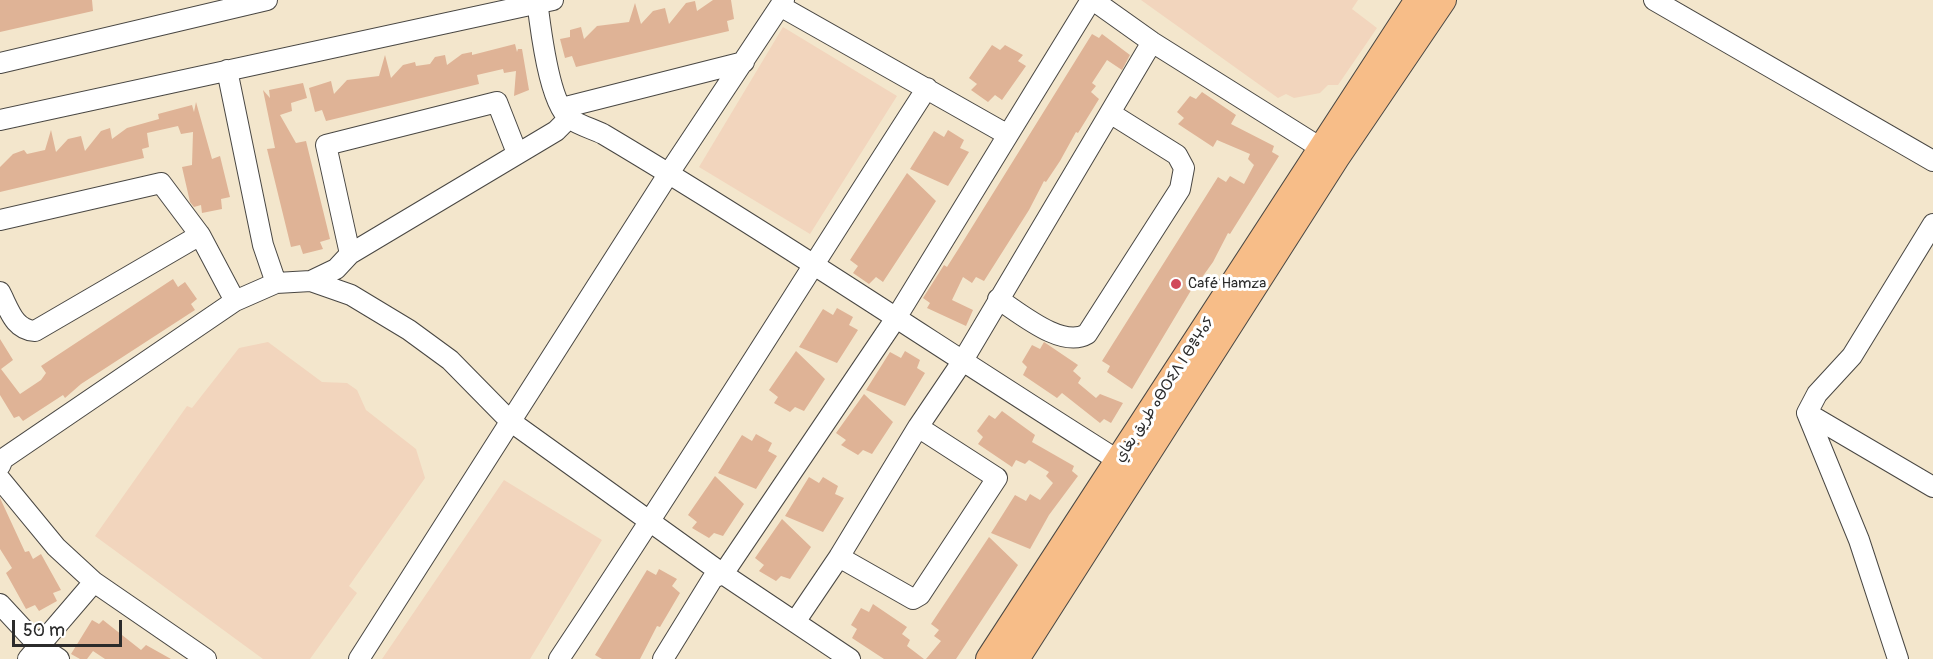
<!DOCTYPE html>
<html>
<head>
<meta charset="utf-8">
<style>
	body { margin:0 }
	#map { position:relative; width:1933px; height:659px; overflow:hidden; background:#f3e6cc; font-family:Pangolin,sans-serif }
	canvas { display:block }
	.scale { position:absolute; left:12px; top:620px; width:110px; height:27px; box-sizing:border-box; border:3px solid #2b2b2b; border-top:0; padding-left:8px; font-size:18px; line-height:21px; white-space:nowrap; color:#2b2b2b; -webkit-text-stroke:4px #fff; paint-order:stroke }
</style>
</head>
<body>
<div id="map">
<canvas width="1933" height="659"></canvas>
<div class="scale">50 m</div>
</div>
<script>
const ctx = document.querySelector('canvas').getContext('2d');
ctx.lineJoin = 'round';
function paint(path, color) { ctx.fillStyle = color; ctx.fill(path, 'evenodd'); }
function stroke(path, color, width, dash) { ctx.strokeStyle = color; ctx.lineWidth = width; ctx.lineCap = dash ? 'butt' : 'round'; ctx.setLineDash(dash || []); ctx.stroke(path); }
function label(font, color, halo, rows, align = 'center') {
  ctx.font = font + ' Pangolin,"Playpen Sans Arabic","Noto Sans Tifinagh",sans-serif'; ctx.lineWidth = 6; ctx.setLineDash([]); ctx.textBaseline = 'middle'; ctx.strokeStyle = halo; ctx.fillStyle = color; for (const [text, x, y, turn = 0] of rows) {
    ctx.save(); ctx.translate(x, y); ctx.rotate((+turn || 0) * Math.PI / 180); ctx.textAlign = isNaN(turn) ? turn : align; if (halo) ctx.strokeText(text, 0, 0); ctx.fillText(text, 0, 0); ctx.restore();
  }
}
const built = new Path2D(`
	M1141,0H1358L1352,9L1377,28L1338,85H1328L1320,93L1294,98L1286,94L1278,98Z
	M783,27L897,96L810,234L699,167Z
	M268,342L322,382L347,383L357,390L366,410L416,449L425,478L349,586L357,593L310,659H263L95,536L187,406L192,408L239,348Z
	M504,480L602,540L530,659H382Z`);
const building = new Path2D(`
	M0,0H92L93,11L0,32Z
	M713,0H731L734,19L727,21L729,31L576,67L572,56L565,58L560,39L570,37V30L581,27L584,39L597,26L629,22L635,3L641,24L653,11L665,8L669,24L686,3L695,1L697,11Z
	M1092,34L1099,38L1102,34L1130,55L1122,70L1107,60L1092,83L1096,86L1091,92L1099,99L1078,133L1076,132L1060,161L1046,182L1044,181L1029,210L984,281L976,277L972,283L963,277L952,300L973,310L966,326L927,308L930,303L923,298L944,265L947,267L959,248Z
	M515,44L517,52L518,49H522L529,90L514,96L516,71L504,73L503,69L477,75L479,84L326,121L322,110L315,112L309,88L331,81L334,94L347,80L379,76L385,55L391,78L403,65L415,62L416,66L430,64L435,57L445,55L447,65L462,54L472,52V55Z
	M992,45L1000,50L1005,45L1023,55L1018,61L1026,66L1002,100L995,95L988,102L971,90L977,84L969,78Z
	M303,83L307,98L291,103L292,111L280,115L296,143L306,141L330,239L320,242L323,249L303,254L300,245L291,247L267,149L275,148L263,90L270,98L269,90Z
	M1202,92L1236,115L1231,124L1274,146L1272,152L1279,156L1230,234L1228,233L1213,262L1198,283L1196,282L1132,389L1107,372L1110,366L1102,361L1218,177L1226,182L1230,176L1244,184L1254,165L1248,159L1250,154L1217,140L1213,147L1178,124L1184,118L1177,112L1190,96L1196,99Z
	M196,102L212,159L220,156L230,197L221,199L222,209L202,213L201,205L194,207L190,202L182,167L192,165L193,132L181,134L178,126L147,133L149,147L142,149L144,158L0,192V167L13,154L24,150L27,154L45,150L51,130L56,152L68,139L81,136L85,151L101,131L110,128L112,139L127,128L159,119L158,114L192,105L194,112Z
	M948,130L964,140L960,148L969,152L948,186L910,169L934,131L944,137Z
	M907,173L936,201L883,282L876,277L869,284L853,273L858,266L850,260Z
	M173,279L178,287L185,282L197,299L191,304L195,310L81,384L65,398L63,395L23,421L19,416L14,418L0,395V339L13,360L1,369L20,394L41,380L46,373L41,366Z
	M837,308L853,317L849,325L858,330L837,363L799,347L823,309L833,315Z
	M1044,342L1078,365L1073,371L1081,378L1078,383L1096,398L1100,394L1123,403L1111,423L1104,419L1100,423L1062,393L1057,398L1023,375L1027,367L1022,362L1032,345L1040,349Z
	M796,351L825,379L804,411L795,407L790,412L774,403L778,397L769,390Z
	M905,351L920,360L917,368L925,373L905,406L866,390L890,352L901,358Z
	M864,394L893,422L872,454L863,450L858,455L841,445L846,440L836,433Z
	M1002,411L1035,435L1032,442L1074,466L1072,471L1078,476L1049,515L1030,549L991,533L1015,495L1026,501L1030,494L1040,500L1053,483L1046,476L1049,472L1029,460L1025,464L1016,460L1012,467L978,444L983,437L977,431L989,415L995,419Z
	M756,434L772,443L768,451L777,456L756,489L718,473L742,435L752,441Z
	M715,476L744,504L723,536L714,533L709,538L692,528L697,522L688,515Z
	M809,477L819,483L823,477L838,486L835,494L844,498L823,532L785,516Z
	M0,498L25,552L29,551L33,559L41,554L61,590L53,593L57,601L39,611L35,605L26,609L6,573L12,568L0,549Z
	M782,519L811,547L790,579L781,576L776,581L759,571L764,565L755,558Z
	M989,537L1018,565L956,659H926L941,641L934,636L939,630L931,624Z
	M659,569L677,579L672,586L680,593L660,627L657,626L640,659H602L595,655L647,570L656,575Z
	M873,604L907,627L902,634L910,640L907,646L924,659H884L852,638L857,629L851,625L861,608L869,612Z
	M92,620L99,624L103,620L141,650L146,645L171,659H105L93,651L87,659H80L71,654Z`);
const minor = new Path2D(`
	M537,0C540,25 549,103 569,118C578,125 593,129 603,134C778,238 946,352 1119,461
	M1093,0L1152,42L1332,155
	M1654,0L1933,161
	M780,6L1008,135L1091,0
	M0,63L267,0
	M227,70L263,245L276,283
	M562,108L744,62
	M0,120L553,0
	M0,220L161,183L200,235L235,301
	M350,254L326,145L497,102L517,153
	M311,281L351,295L409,330L450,360L510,421L723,574L850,659
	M0,292C9,309 14,330 35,331L200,235
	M998,299C1020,313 1062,349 1087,334L1180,189L1184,168L1177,155L1110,113
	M1807,413L1933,487
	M0,466L3,459L235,301L276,283L311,281L336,269L350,254L556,131L569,118
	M0,479L56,547L94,582L206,659
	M839,557L913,599L920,595L997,478L918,427
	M0,604L38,645L59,659
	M795,622L839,557L918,427L962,362L1152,42
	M28,659L94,582
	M359,659L669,173L784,0
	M559,659C685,471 804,278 927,88
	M663,659L713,578L723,574L896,318L1008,135
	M1898,659L1859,540L1807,413L1817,394L1852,356L1933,224`);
const major = new Path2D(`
	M989,659L1418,0
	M1016,659L1336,158L1443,0`);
const markers = [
	[1176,284,6,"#d1495b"]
];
const poiNames = [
	["Café Hamza",1188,284]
];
const streetNames = [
	["طريق بغاي ⴰⴱⵔⵉⴷ ⵏ ⴱⴻⵖⴰⵢ",1165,390,-57]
];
paint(built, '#f2d5bd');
paint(building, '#dfb396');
stroke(minor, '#494743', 22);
stroke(major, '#494743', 28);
stroke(minor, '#fff', 20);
stroke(major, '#f7bd88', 26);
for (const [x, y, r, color] of markers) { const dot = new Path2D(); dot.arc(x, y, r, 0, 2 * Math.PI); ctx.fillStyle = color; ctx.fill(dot); stroke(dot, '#fff', 2); }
label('15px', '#2b2b2b', '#fff', poiNames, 'left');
label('15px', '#2b2b2b', '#fff', streetNames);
</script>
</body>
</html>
